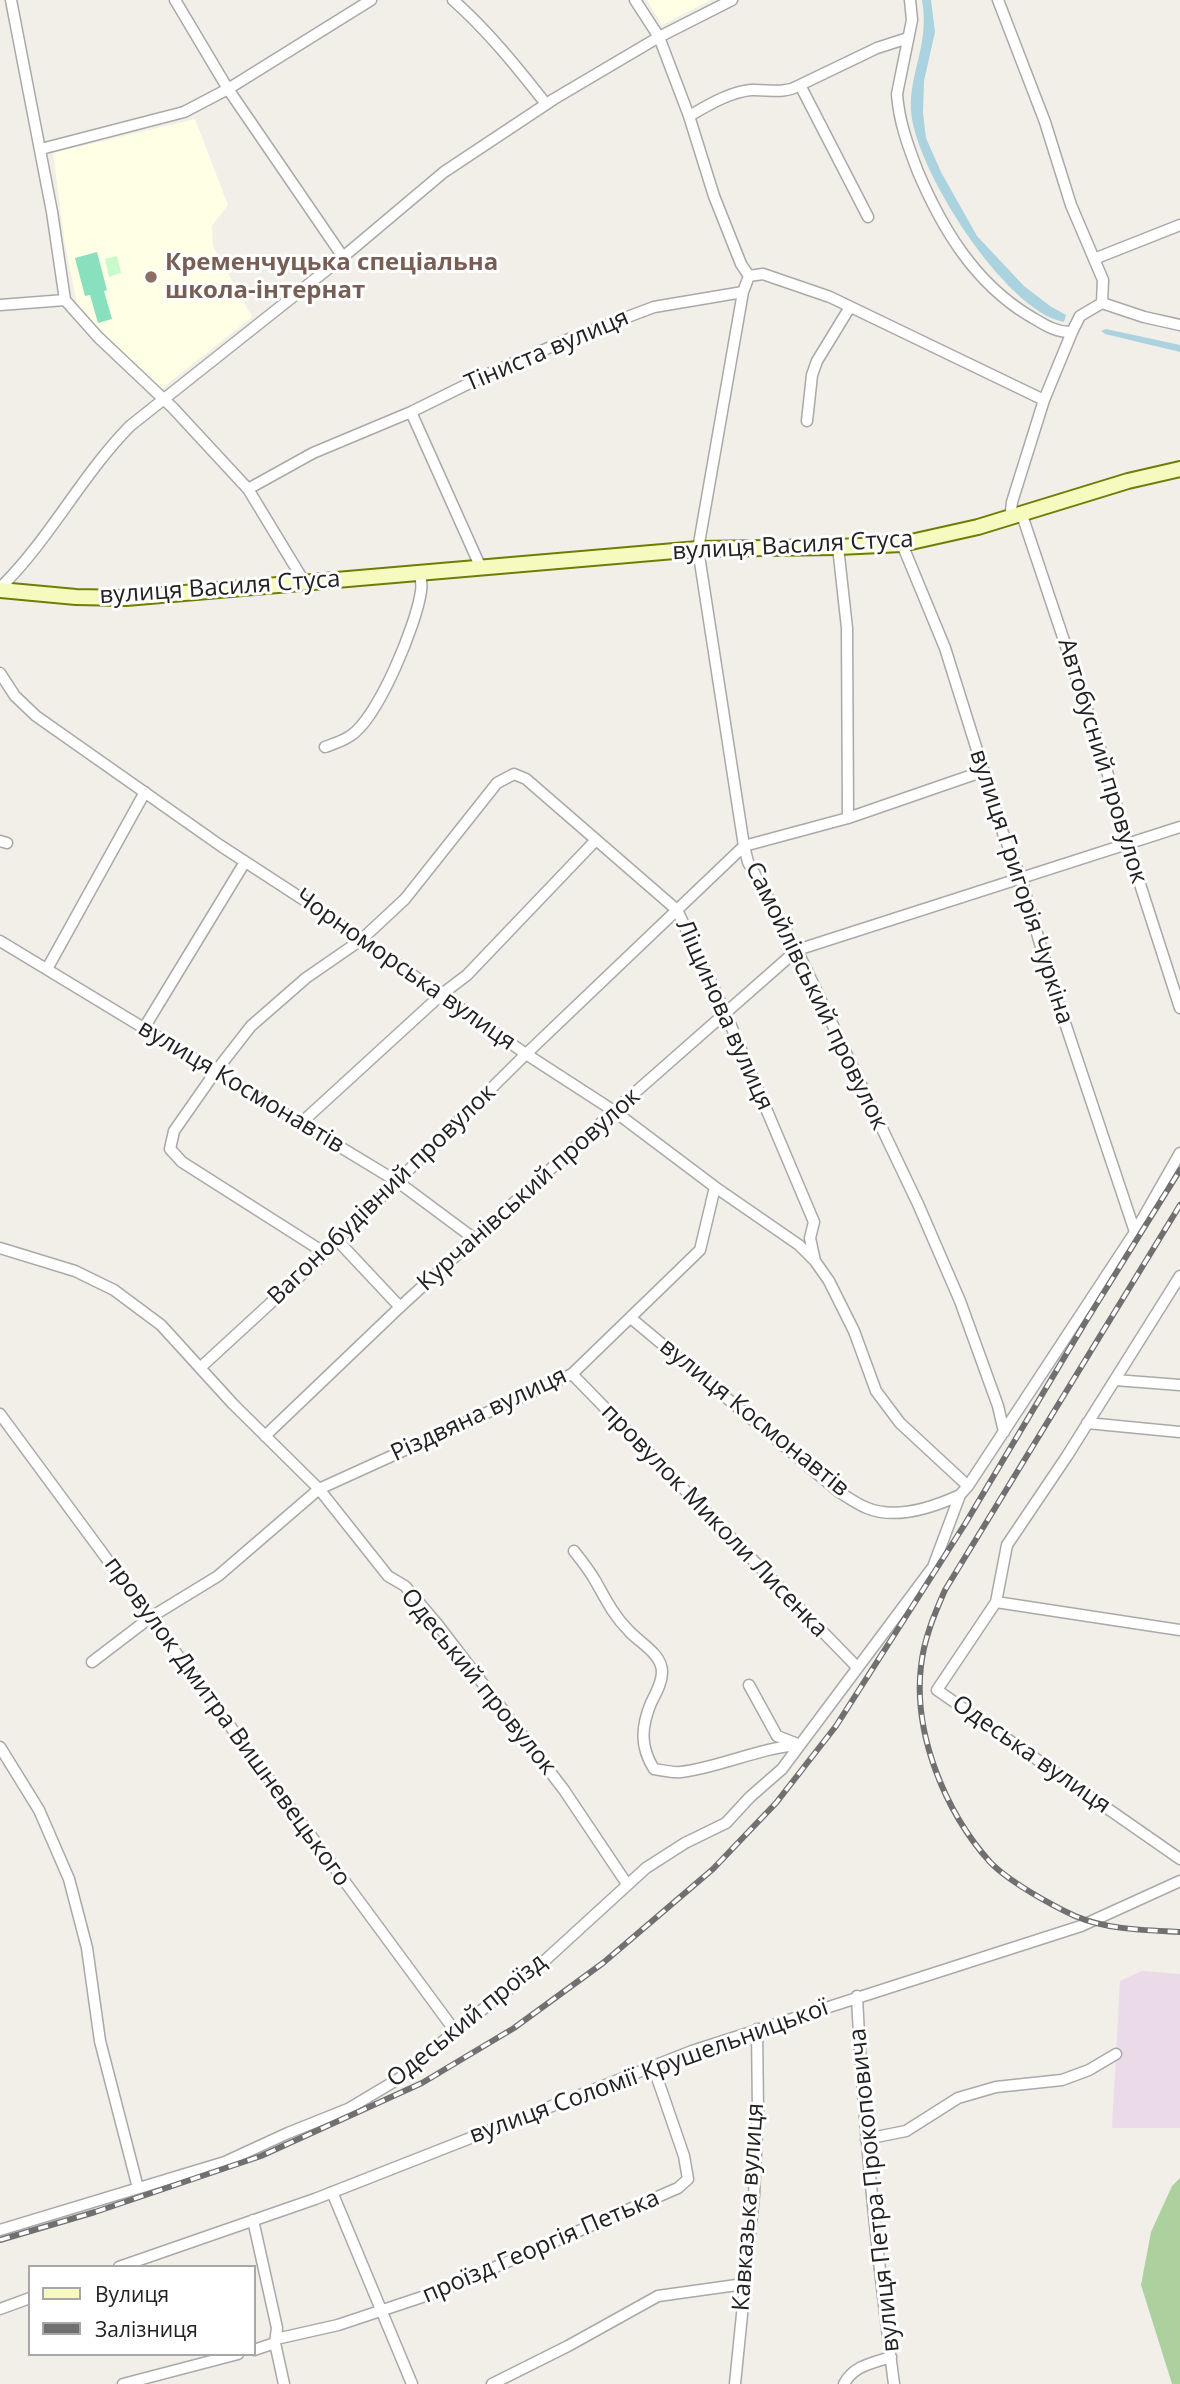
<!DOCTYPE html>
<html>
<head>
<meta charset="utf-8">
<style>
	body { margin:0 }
	#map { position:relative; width:1180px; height:2384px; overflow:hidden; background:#f2efe9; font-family:"Open Sans",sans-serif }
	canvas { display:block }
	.legend { position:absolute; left:28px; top:2265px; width:228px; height:91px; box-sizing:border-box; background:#fff; border:2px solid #a7a7a7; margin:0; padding:9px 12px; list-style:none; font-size:21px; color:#222 }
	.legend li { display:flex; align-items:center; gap:14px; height:35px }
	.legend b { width:35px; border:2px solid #a7a7a7 }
</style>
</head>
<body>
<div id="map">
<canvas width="1180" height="2384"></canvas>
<ul class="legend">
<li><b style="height:9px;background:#f7fabf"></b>Вулиця</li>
<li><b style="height:9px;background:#707070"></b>Залізниця</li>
</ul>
</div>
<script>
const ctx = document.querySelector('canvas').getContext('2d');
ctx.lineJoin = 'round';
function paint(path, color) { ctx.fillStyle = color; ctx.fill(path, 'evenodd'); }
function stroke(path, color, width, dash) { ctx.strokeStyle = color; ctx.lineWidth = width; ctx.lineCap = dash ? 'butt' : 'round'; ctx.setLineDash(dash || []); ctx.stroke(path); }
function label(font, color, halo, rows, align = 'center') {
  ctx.font = font + ' "Open Sans",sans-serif'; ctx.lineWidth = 6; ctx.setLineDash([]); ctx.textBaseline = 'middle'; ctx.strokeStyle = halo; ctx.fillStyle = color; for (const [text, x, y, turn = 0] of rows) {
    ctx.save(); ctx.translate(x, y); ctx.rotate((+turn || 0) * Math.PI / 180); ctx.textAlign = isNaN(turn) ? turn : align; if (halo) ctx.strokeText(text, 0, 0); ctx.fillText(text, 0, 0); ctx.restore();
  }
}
const industrial = new Path2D(`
	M1142,1971L1180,1974V2128H1112L1120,1981Z`);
const education = new Path2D(`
	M647,0H711L662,25Z
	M195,119L228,205L212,226L213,246L252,317L160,390L78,308L65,245L53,153Z`);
const forest = new Path2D(`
	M1180,2178V2384H1172L1141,2285L1151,2232L1172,2186Z`);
const park = new Path2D(`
	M117,256L121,273L109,277L105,259Z`);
const pitch = new Path2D(`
	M97,252L107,290L104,291L112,319L98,323L90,295L85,296L75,258Z`);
const water = new Path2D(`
	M922,0H931L935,32L924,81L923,113L926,138L941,172L977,236L1024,286L1050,306L1066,315L1064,322C1005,311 915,169 911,111C909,72 930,44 922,0Z
	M1106,329L1180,345V352L1105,334L1101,331Z`);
const minor = new Path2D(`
	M11,0L52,212L65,300
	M175,0L228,89L343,257
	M453,0C488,31 517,67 546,104
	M635,0L659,37L689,116L714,196L741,264L749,276
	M910,0L912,20L897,94C899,122 908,146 918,172C942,228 974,282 1028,315C1042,323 1055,333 1072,332
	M998,0L1045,122L1071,205L1103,280L1102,303
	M800,85L877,48L908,38
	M689,116C707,106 729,92 751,90C769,89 783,95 800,85L868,217
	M41,149L184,112L228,89L371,0
	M1094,259L1180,225
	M743,292L698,549L744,846L748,862L797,950L918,1204L960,1301L998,1406L1004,1432
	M1102,303L1144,317L1180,325
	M0,305L65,300L98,337L173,408L248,489L305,583
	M411,412L481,568
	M807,421L812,375L817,361L850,307
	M248,489L313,453L411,412L486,375L569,339L654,307L743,292L749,276L763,274L830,297L1044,400
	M1022,515L1103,757L1127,844L1180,1008
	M1010,519L1012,502L1044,400L1072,332L1080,316L1102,303
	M902,544L945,648L1003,833L1021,879L1052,984L1135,1232
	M838,547L847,628L848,818
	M0,588C50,539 81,476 130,426L343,257L444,172L554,99L659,37L732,0
	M0,673L15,696L36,716L221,846L324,913L526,1054L614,1111L715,1187L799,1245L815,1261
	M325,747C333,744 343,741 350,736C378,719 417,623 421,591C422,586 421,579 420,574
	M0,841L7,843
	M0,941L398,1182L476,1240
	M47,969L145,792
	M144,1028L245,862
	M301,1123L442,994L467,975L596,840
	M338,1241L400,1307
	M0,1248L75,1271L114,1290L161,1325L233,1404L319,1489L388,1576L405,1586L438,1625L564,1790L627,1884
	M325,1253L182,1162L170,1149L174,1131L216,1071L251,1026L306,978L361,940L405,899L497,783L514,774L526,779L677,910L726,1014L814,1222L810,1238L815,1261L829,1281L854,1331L876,1391L900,1423L968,1486
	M1180,1276L1067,1456L1007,1545L996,1602L937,1690L1180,1859
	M632,1319L838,1491C847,1497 857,1504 867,1508C896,1520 934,1507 960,1495
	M201,1367L325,1253L526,1054L744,846L848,818L984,771
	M572,1374L857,1667
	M1115,1380L1180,1385
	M0,1414L455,2031
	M1087,1423L1180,1432
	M265,1436L400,1307L614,1111L797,950L1180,827
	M574,1551C582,1561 590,1571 596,1582C606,1600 614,1616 629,1631C640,1643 662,1654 662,1672C662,1683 656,1693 651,1703C641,1727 640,1747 654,1769C662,1770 672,1773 681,1772C721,1767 758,1748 799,1745
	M996,1602L1180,1630
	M92,1662L151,1617L218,1576L319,1489L572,1374L700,1250L715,1187
	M749,1685L777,1736L795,1743
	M0,1747L39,1810L69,1879L87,1948L100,2041L138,2188
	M857,1996C863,2126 877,2255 894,2384
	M866,2139L906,2131L958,2098L996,2087L1062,2080L1089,2070L1116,2054
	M332,2192L412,2384
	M253,2220L277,2328L275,2343L254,2350
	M0,2230L225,2162L288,2133L348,2109L400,2078L455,2031L541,1964L646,1868L685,1843L726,1823L750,1797L782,1769L933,1567L960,1495L968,1486L1135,1232L1180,1153
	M119,2267L315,2199L692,2051L1081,1926L1180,1881
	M0,2309L30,2298
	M276,2339L338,2325L440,2291L678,2188L688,2179L684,2156L653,2066
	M275,2343L284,2384
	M123,2384L238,2354
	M492,2384L568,2346L658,2296L744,2284
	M735,2384L754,2195L758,2112L757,2029
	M844,2384C853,2366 872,2363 891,2357`);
const secondary = new Path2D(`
	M0,590L76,597L126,598L698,549L838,547L902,544L978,527L1128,481L1180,469`);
const rail = new Path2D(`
	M1180,1205L945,1590C934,1615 924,1639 921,1666C913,1733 945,1812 990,1862C1008,1881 1051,1905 1075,1916C1108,1930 1145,1930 1180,1932
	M0,2240L95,2212L261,2156L422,2083L514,2028L603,1963L713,1869L776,1803L836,1726L965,1524L1086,1321L1180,1170`);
const markers = [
	[151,277,7,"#8d6e63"]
];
const educationNames = [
	["Кременчуцька спеціальна",165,263],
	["школа-інтернат",165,291]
];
const streetNames = [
	["Тіниста вулиця",547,351,-23],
	["вулиця Василя Стуса",793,546,-3],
	["вулиця Василя Стуса",220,588,-4],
	["Автобусний провулок",1102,761,73],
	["вулиця Григорія Чуркіна",1021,887,72],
	["Чорноморська вулиця",405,970,35],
	["Самойлівський провулок",816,996,64],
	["Ліщинова вулиця",724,1015,66],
	["вулиця Космонавтів",241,1087,31],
	["Курчанівський провулок",529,1190,-42],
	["Вагонобудівний провулок",382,1195,-44],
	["Різдвяна вулиця",479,1415,-25],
	["вулиця Космонавтів",754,1418,39],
	["провулок Миколи Лисенка",714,1521,46],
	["Одеський провулок",478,1682,51],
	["провулок Дмитра Вишневецького",227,1722,54],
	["Одеська вулиця",1031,1755,35],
	["Одеський проїзд",467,2021,-39],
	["вулиця Соломії Крушельницької",649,2072,-20],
	["вулиця Петра Прокоповича",875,2190,-96],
	["Кавказька вулиця",749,2207,-86],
	["проїзд Георгія Петька",541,2247,-23]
];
paint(industrial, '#ebdbe8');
paint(education, '#ffffe5');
paint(forest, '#add19e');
paint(park, '#c8facc');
paint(pitch, '#88e0be');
paint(water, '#aad3df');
stroke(minor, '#a9a9a9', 13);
stroke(secondary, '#707d05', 18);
stroke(minor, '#fff', 10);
stroke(secondary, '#f7fabf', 14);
stroke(rail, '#707070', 6);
stroke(rail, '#fff', 3.5, [10]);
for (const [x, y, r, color] of markers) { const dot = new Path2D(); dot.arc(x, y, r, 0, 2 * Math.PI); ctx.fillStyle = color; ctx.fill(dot); stroke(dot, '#fff', 2.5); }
label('bold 24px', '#785e54', '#fff', educationNames, 'left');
label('24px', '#222', '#fff', streetNames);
</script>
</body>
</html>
